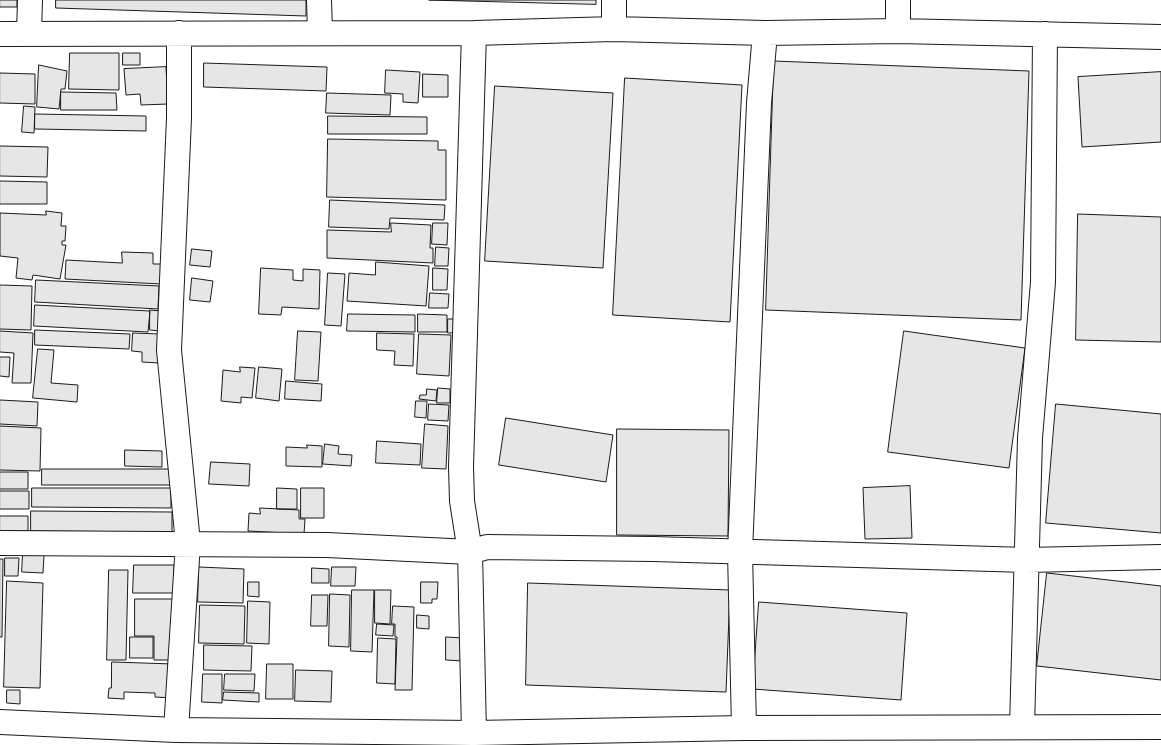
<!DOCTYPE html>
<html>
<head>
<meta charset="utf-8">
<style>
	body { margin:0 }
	canvas { display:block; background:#fff }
</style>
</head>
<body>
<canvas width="1161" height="745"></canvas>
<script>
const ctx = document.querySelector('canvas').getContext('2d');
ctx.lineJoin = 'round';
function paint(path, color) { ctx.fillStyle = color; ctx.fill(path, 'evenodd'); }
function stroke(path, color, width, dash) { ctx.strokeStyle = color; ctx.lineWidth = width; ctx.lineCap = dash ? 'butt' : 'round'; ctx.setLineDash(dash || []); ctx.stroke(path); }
const building = new Path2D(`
	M0,0H17V7H0Z
	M56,0H306V16L56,8Z
	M429,0H596V4Z
	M70,53H119V90L69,89Z
	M123,53H140V65H123Z
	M774,61L1029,71L1021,320L766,310Z
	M204,63L327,67L326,91L204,87Z
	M39,65L67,71L65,89H61L59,109L37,107Z
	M166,67L168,104L141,105L140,94L126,95L124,69Z
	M386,70L420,72L418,103L403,102V94L385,93Z
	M1161,72V142L1082,147L1078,77Z
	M0,73L35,74V104L0,103Z
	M423,74L448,75V97H423Z
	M625,78L742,85L730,322L613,315Z
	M495,86L613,93L603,268L485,261Z
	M61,92L116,93L117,110H61Z
	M327,93L391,95L390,115L326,113Z
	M24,106L35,107L34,133L22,132Z
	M35,114L146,116V131L35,129Z
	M328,116L427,117V134H328Z
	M328,139L438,141V150H446V200L327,197Z
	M0,146L48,147L47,177L0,176Z
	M0,181L47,182V204H0Z
	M330,200L445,205L444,220L390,218L389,229L329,227Z
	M46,211L62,213L61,226H66L65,241H62V245H66L60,279L33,275L32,280L16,278L18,258L0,256V213L46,215Z
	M1078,214L1161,217V342L1076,340Z
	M391,223L431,225L430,248H433V263L327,258V230L391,232Z
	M433,223H448L447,245L432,244Z
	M436,247L449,248L448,266H435Z
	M192,249L212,251L210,267L190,265Z
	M122,252L153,253V264H162L161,284L65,279L66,260L122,263Z
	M376,262L429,266L426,306L347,301L349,273L375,275Z
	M261,268L293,270V280L303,281V269L320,270L319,309L282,307L281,315L259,314Z
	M433,268L448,269L447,290H433Z
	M328,273L345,274L341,326L325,325Z
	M192,278L213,281L210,302L190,300Z
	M36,280L159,286L158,309L35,302Z
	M0,285L32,286L31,330L0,329Z
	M430,293L449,294L448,308H429Z
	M35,305L150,311L148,332L34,326Z
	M150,310L161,311L160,331L150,330Z
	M348,314L415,315V332L347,331Z
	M418,314L447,315V332H418Z
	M448,319H459V333H448Z
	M35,330L130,334L129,349L35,345Z
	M0,331L33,333L31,383H12L14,353L0,352Z
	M298,331L321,332L318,381L295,380Z
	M904,331L1025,348L1009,468L888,452Z
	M133,333L160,334L159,363L142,362V352L132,351Z
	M377,333L414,334L413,366L394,365L395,351L377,350Z
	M419,334L451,335L449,376L417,374Z
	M38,349L54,350L51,383L78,385L77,402L33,398Z
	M0,357H10L9,377L0,376Z
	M240,367L255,368L252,398L241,397V403L221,401L223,370L240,372Z
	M259,367L282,369L279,401L256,398Z
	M286,381L322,384L321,401L285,399Z
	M438,388L450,389V403H437Z
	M427,389L437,390L436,401L419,399L420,395H426Z
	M0,400L38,402L37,426L0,424Z
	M416,401H427L426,418L415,417Z
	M429,404L449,405L448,421L428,420Z
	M1056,404L1161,414V533L1046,523Z
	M506,418L613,435L606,482L499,465Z
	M425,424L448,426L446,469L422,468Z
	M0,426L41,428L40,471L0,470Z
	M617,429L729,430L728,536L617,535Z
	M377,441L421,444L420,465L376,463Z
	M325,444L339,446L338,454L352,455L351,466L323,464Z
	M307,445L322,446V467L286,466V447L307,448Z
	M125,450L162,451V467L125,466Z
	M211,462L250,464L249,486L209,484Z
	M42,469H171V485H42Z
	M0,472H28V489H0Z
	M910,486L912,538L865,539L863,488Z
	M32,488H171V508L32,507Z
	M277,488L297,489V509H277Z
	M301,488H324V518H301Z
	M0,491H29V509H0Z
	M260,508L299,510V519H305L304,534L248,531L249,513L260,514Z
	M31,511L172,512V532L31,531Z
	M0,516H28V531H0Z
	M23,554L44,555L43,573L22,572Z
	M5,558H19L18,576H5Z
	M0,559H3L2,637H0Z
	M134,565H174L175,593H133Z
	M199,567L244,569L243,603L198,602Z
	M332,567H356L355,586H331Z
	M312,568L329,569V583H312Z
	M109,570H128L126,660H107Z
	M1047,573L1161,586V680L1037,666Z
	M7,581L43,583L40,688L4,687Z
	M248,582H259V597L248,596Z
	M421,582H438L437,599H432V603H421Z
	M528,583L730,590L726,692L526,685Z
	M352,590H374L372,652L351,651Z
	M375,590H391L390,624L375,623Z
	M330,594L350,595L349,647L329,646Z
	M312,595H328L327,626H311Z
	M135,599H174L175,660H154V636H135Z
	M248,601L270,602L269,644L247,643Z
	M759,602L907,613L901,700L753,689Z
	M200,605L245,606L244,644L199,643Z
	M393,606L414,607L412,690H395L397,637H395V624H392Z
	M417,615L429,616V629L417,628Z
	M377,624L394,625L393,636L376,635Z
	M130,637H153V658H130Z
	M446,637L463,638V661L446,660Z
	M378,638L396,639L395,684L377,683Z
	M204,645L252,646L251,671L204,670Z
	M112,662L174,664L173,698L155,697V693L124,692V699L108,698L109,688H111Z
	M267,664H293V699H266Z
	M296,670L332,671L331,702L295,701Z
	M203,674H222V703L202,702Z
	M225,674H255L254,691L224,690Z
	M7,690H20V704L7,703Z
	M224,692L259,693V702L223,700Z`);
const street = new Path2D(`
	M319,0L320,32
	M898,0V31
	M614,29V0
	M29,33L30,0
	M0,34L474,33L614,29L765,33L898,31L1161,37
	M0,543L327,545L470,552L487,547L653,549L1027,560L1161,557
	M0,722L176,730L474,733L744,728L1161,727
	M1022,727L1030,438L1043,282L1045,34
	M744,728L740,552L759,103L765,33
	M176,730L188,543L169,350L179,118V33
	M474,733L470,552L462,501L461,467L474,33`);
paint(building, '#e6e6e6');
stroke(building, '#1a1a1a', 1);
stroke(street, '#1a1a1a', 26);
stroke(street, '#fff', 24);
</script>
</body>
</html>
